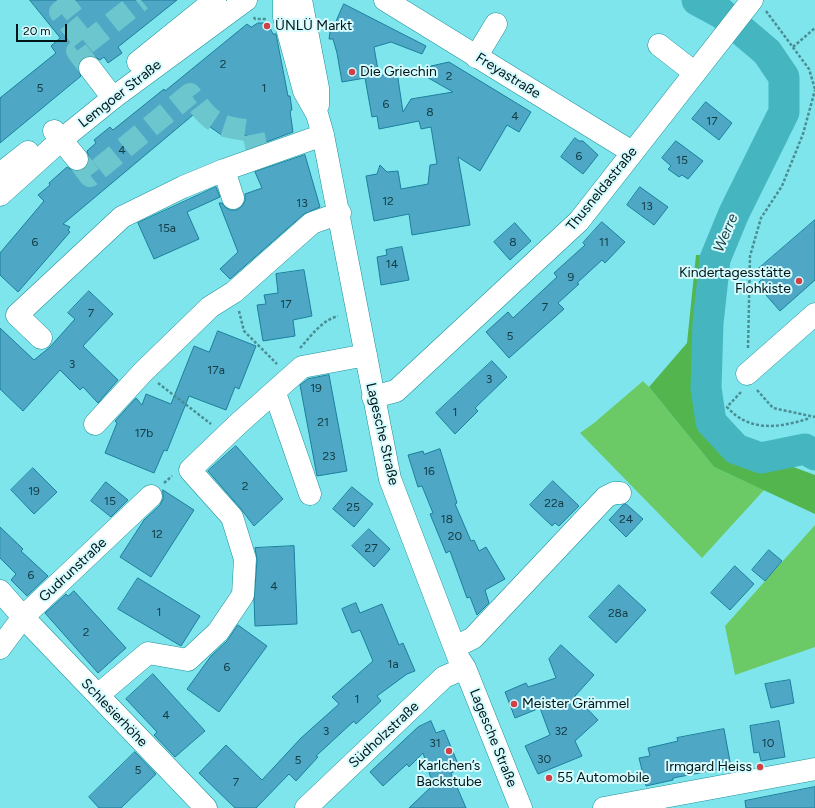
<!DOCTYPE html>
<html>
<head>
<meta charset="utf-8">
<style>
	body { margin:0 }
	#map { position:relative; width:815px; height:808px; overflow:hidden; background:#7fe5ed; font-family:Figtree,sans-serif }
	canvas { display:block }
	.scale { position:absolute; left:16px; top:24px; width:51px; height:18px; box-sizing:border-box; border:2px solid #011517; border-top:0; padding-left:5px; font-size:12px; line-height:14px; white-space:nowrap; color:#011517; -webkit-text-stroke:3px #d6fbfe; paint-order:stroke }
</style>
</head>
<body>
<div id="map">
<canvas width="815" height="808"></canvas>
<div class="scale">20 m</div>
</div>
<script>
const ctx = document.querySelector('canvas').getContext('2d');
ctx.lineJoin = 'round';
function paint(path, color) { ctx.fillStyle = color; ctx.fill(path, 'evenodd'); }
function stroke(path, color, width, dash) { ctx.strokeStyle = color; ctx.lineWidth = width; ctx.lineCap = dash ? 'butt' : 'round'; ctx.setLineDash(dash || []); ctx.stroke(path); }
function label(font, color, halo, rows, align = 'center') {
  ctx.font = font + ' Figtree,sans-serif'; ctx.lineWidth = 4; ctx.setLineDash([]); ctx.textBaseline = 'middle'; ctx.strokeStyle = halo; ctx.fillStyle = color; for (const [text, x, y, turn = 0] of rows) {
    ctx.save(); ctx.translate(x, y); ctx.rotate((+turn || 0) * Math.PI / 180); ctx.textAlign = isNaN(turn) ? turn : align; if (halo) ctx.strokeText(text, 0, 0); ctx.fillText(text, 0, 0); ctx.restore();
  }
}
const green = new Path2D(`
	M643,381L649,387L714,467L764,490L702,558L580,433L594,423Z
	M815,525V647L735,675L725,626Z`);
const forest = new Path2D(`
	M696,255H705L697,389L704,425L723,452L735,463L788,465L815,475V514L714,467L649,387L687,343Z`);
const river = new Path2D(`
	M697,0L721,13L767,52L784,77V112L734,213L715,259L708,323L706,388L711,422L736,449L761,458L805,449L815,455`);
const building = new Path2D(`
	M30,0H177L118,47L122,53L108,63L104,57L100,60L95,57L89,56L82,58L78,64V69L81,76L0,143V98L56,53L51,46L60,38Z
	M344,4L426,46L422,54L391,42L374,47L379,76L397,72L403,112L411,99L453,92L425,76L431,66L449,62L531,112L519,132L507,125L480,171L458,157L470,225L412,235L409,214L374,221L366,176L377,174L380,165L387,172L398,171L401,189L428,184L430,165L437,164L431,127L421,129L419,121L379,129L377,116L372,117L365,78L342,82L337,53L333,39H329L331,25H334Z
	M258,23H264L270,28L273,34H276L288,96H290L292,110L290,111L293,132L250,148L248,136H223L193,115L63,224L70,227L68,230L70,232L18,292L0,275V253L44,201L38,195L50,185L49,183L67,167L73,171H79L85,169L89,163V157L87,151L96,143L94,140L110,127L113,130L164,89L165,91L247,24L251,27Z
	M706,102L732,123L719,140L692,119Z
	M575,138L579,141H583L598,155L583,174L561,157Z
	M676,141L703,161L688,179L682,175L679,177L668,169L671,166L662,158Z
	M305,155L320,207L304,214L230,279L220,269L238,252L219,203H222L225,207L230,210H237L242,206L245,201V194L262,188L255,172Z
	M216,187L220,197L187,212L199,239L154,259L138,223Z
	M640,187L668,207L654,225L627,205Z
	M815,220V280L780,311L766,295L769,293L759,282L764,278L757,270Z
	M602,222L625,242L605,263L602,260L577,283L579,284L558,303L564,309L509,358L486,332L508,312L513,318L557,277L554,273L585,245L583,243Z
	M515,223L531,241L510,260L494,242Z
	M402,247L409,280L381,285L377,257L387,255L386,250Z
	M304,270L312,316L293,320L295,336L263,341L257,305L266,304L264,295L278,293L276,274Z
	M89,291L113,314L83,346L118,380L98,403L83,387L80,390L60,370L23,411L0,389V328L34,360L50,347L75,319L68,313Z
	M218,331L256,346L239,389L235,387L226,410L189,396L167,451L164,450L154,473L105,453L117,423L115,421L136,398L142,405L146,394L171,404L194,346L209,352Z
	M492,361L507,377L475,408L478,411L455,434L436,413Z
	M329,375L347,471L317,476L300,385L308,379Z
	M236,446L283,499L254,526L241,509L208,471Z
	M440,449L457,503L455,504L471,541L474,540L479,551L486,547L505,579L485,590L489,603L477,615L470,597L467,598L450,551L446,553L430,514L433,513L422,486L418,487L408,455L423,451L424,454Z
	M33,468L57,492L34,514L11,490Z
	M553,481L579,506L559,526L555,523L552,526L530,505Z
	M106,482L128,500L111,517L91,501Z
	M352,487L373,504L354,527L333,509Z
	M163,490L194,510L151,577L120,557L144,520L160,505L163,499Z
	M626,504L643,519L626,537L609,520L623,505Z
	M0,527L23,549L21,551L48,576L27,596L11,580L16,574L0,558Z
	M369,529L390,549L374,567L352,546Z
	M294,546L297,624L255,626L254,600L257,560L255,548Z
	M769,550L782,561L765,581L752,570Z
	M735,566L754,584L730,610L711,593Z
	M138,578L200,616L181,646L118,609Z
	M619,585L646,610L616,643L589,617Z
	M74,591L126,648L98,673L45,613L66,594L68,596Z
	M356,603L360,613L382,604L399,645L403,643L415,671L407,674L377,696L381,701L356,724L354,721L316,756L318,757L296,781L289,774L256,808H235L199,773L226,745L262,780L301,738L339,704L332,697L373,661L360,630L352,633L342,609Z
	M238,625L267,646L219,712L187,689L211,656L227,641Z
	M561,645L594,675L575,696L598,720L575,741L582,756L538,774L525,746L550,735L540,708L515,718L505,692L526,683L528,687L556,678L549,659Z
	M153,674L205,731L175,757L154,735L157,732L126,699Z
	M790,680L794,703L771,708L765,684Z
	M431,721L436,733L444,730L460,769L451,773L466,808H409L433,785L423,753L409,767L407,764L383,786L370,772L418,727Z
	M779,721L785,757L761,761L759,752L754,753L750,726Z
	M724,729L731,767L673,778V780L646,786L639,758L650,756L648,748L678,741L677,738Z
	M135,752L156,774L121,808H99L89,797Z
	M815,787V808H746L745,801Z`);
const minorTunnel = new Path2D(`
	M75,0L60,12L86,44
	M90,68L77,51L141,0
	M77,159L90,176L190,94C213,125 216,126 253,131L256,146L260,149`);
const path = new Path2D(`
	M766,11L809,69L815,89
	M254,17L255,19H266
	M793,47L815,28
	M239,311L244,331L277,364
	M300,348C312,335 321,321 338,316
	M748,348L750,256L761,218L782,186L803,134L815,90
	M158,383L211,424
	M757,390L773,408L815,417
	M741,392L727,407C749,432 778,428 807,419L808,416
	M164,483L172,476`);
const minor = new Path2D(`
	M284,0V17L304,91L317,114L323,135L390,479L459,659L465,668L521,808
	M301,0L318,88V105
	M385,0L632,152
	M659,45L695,73
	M476,57L496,24
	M90,68L113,98
	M54,131L77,159
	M224,170L233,198
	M41,338L17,315L122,217L183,187L224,170L323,135
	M747,374L815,314
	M275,393L310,494
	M373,397L396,391L579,221L752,0
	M95,424L143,372L210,307L234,292L312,223L340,213
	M0,591L23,617L206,808
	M455,647L473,638L606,497L614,493H620
	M0,648L23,617L151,496
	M98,695L148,653L188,660L218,632L243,595L245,559L232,517L190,470L238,424L302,367L366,355
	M306,808L444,677L465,668
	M604,808L815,769`);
const major = new Path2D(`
	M138,62L215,0
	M0,174L28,152
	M0,195L61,140L113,98L246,0`);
const markers = [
	[267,26,4,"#d04046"],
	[352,72,4,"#d04046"],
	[799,281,4,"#d04046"],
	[514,704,4,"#d04046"],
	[449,751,4,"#d04046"],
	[760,767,4,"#d04046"],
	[549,778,4,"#d04046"]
];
const numberNames = [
	["2",223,64],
	["2",449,76],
	["5",40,88],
	["1",264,88],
	["6",386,104],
	["8",430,112],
	["4",515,116],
	["17",712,121],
	["4",122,150],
	["6",579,156],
	["15",682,160],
	["12",388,201],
	["13",302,203],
	["13",647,206],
	["15a",167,228],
	["6",35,242],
	["8",513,242],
	["11",604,242],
	["14",392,264],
	["9",571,277],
	["17",286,304],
	["7",545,307],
	["7",91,313],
	["5",510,336],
	["3",72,364],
	["17a",216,370],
	["3",489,379],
	["19",316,388],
	["1",455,412],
	["21",323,422],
	["17b",144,433],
	["23",329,456],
	["16",429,471],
	["2",245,486],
	["19",34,491],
	["15",110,501],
	["22a",554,503],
	["25",353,507],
	["18",447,519],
	["24",626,519],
	["12",157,534],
	["20",455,536],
	["27",371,548],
	["6",31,575],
	["4",274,586],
	["1",159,612],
	["28a",618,613],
	["2",86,632],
	["1a",393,664],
	["6",227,667],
	["1",357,699],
	["4",166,715],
	["3",326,731],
	["32",561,731],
	["31",435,743],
	["10",768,743],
	["30",544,759],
	["5",298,760],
	["5",138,770],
	["7",236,782]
];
const poiNames = [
	["ÜNLÜ Markt",275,26],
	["Die Griechin",360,72],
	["Kindertagesstätte",791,273,"right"],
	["Flohkiste",791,289,"right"],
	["Meister Grämmel",522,704],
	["Karlchen’s",449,766,"center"],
	["Backstube",449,782,"center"],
	["Irmgard Heiss",752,767,"right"],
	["55 Automobile",557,778]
];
const streetNames = [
	["Freyastraße",508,76,32],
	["Lemgoer Straße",120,94,-38],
	["Thusneldastraße",602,189,-51],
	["Lagesche Straße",382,434,77],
	["Gudrunstraße",73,570,-43],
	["Schlesierhöhe",114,713,46],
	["Südholzstraße",384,735,-43],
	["Lagesche Straße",493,738,68]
];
const waterNames = [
	["Werre",726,233,-67]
];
paint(green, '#6bca65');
paint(forest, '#53b54e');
stroke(river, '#45b6bf', 31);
paint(building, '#4da7c5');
stroke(building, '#1c7f9c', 1);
stroke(minorTunnel, '#6cc6cd', 22, [22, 11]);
stroke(minor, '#1f929a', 23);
stroke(major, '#1f929a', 23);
stroke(path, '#4a8e93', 2.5, [3, 2]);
stroke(minor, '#fff', 22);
stroke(major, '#fff', 22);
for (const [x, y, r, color] of markers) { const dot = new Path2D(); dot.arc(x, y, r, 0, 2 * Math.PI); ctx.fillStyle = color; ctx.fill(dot); stroke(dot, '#d6fbfe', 1.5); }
label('12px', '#143a42', null, numberNames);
label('14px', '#011517', '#d6fbfe', poiNames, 'left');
label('14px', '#011517', '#d6fbfe', streetNames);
label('italic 15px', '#25474a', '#d6fbfe', waterNames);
</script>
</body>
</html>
